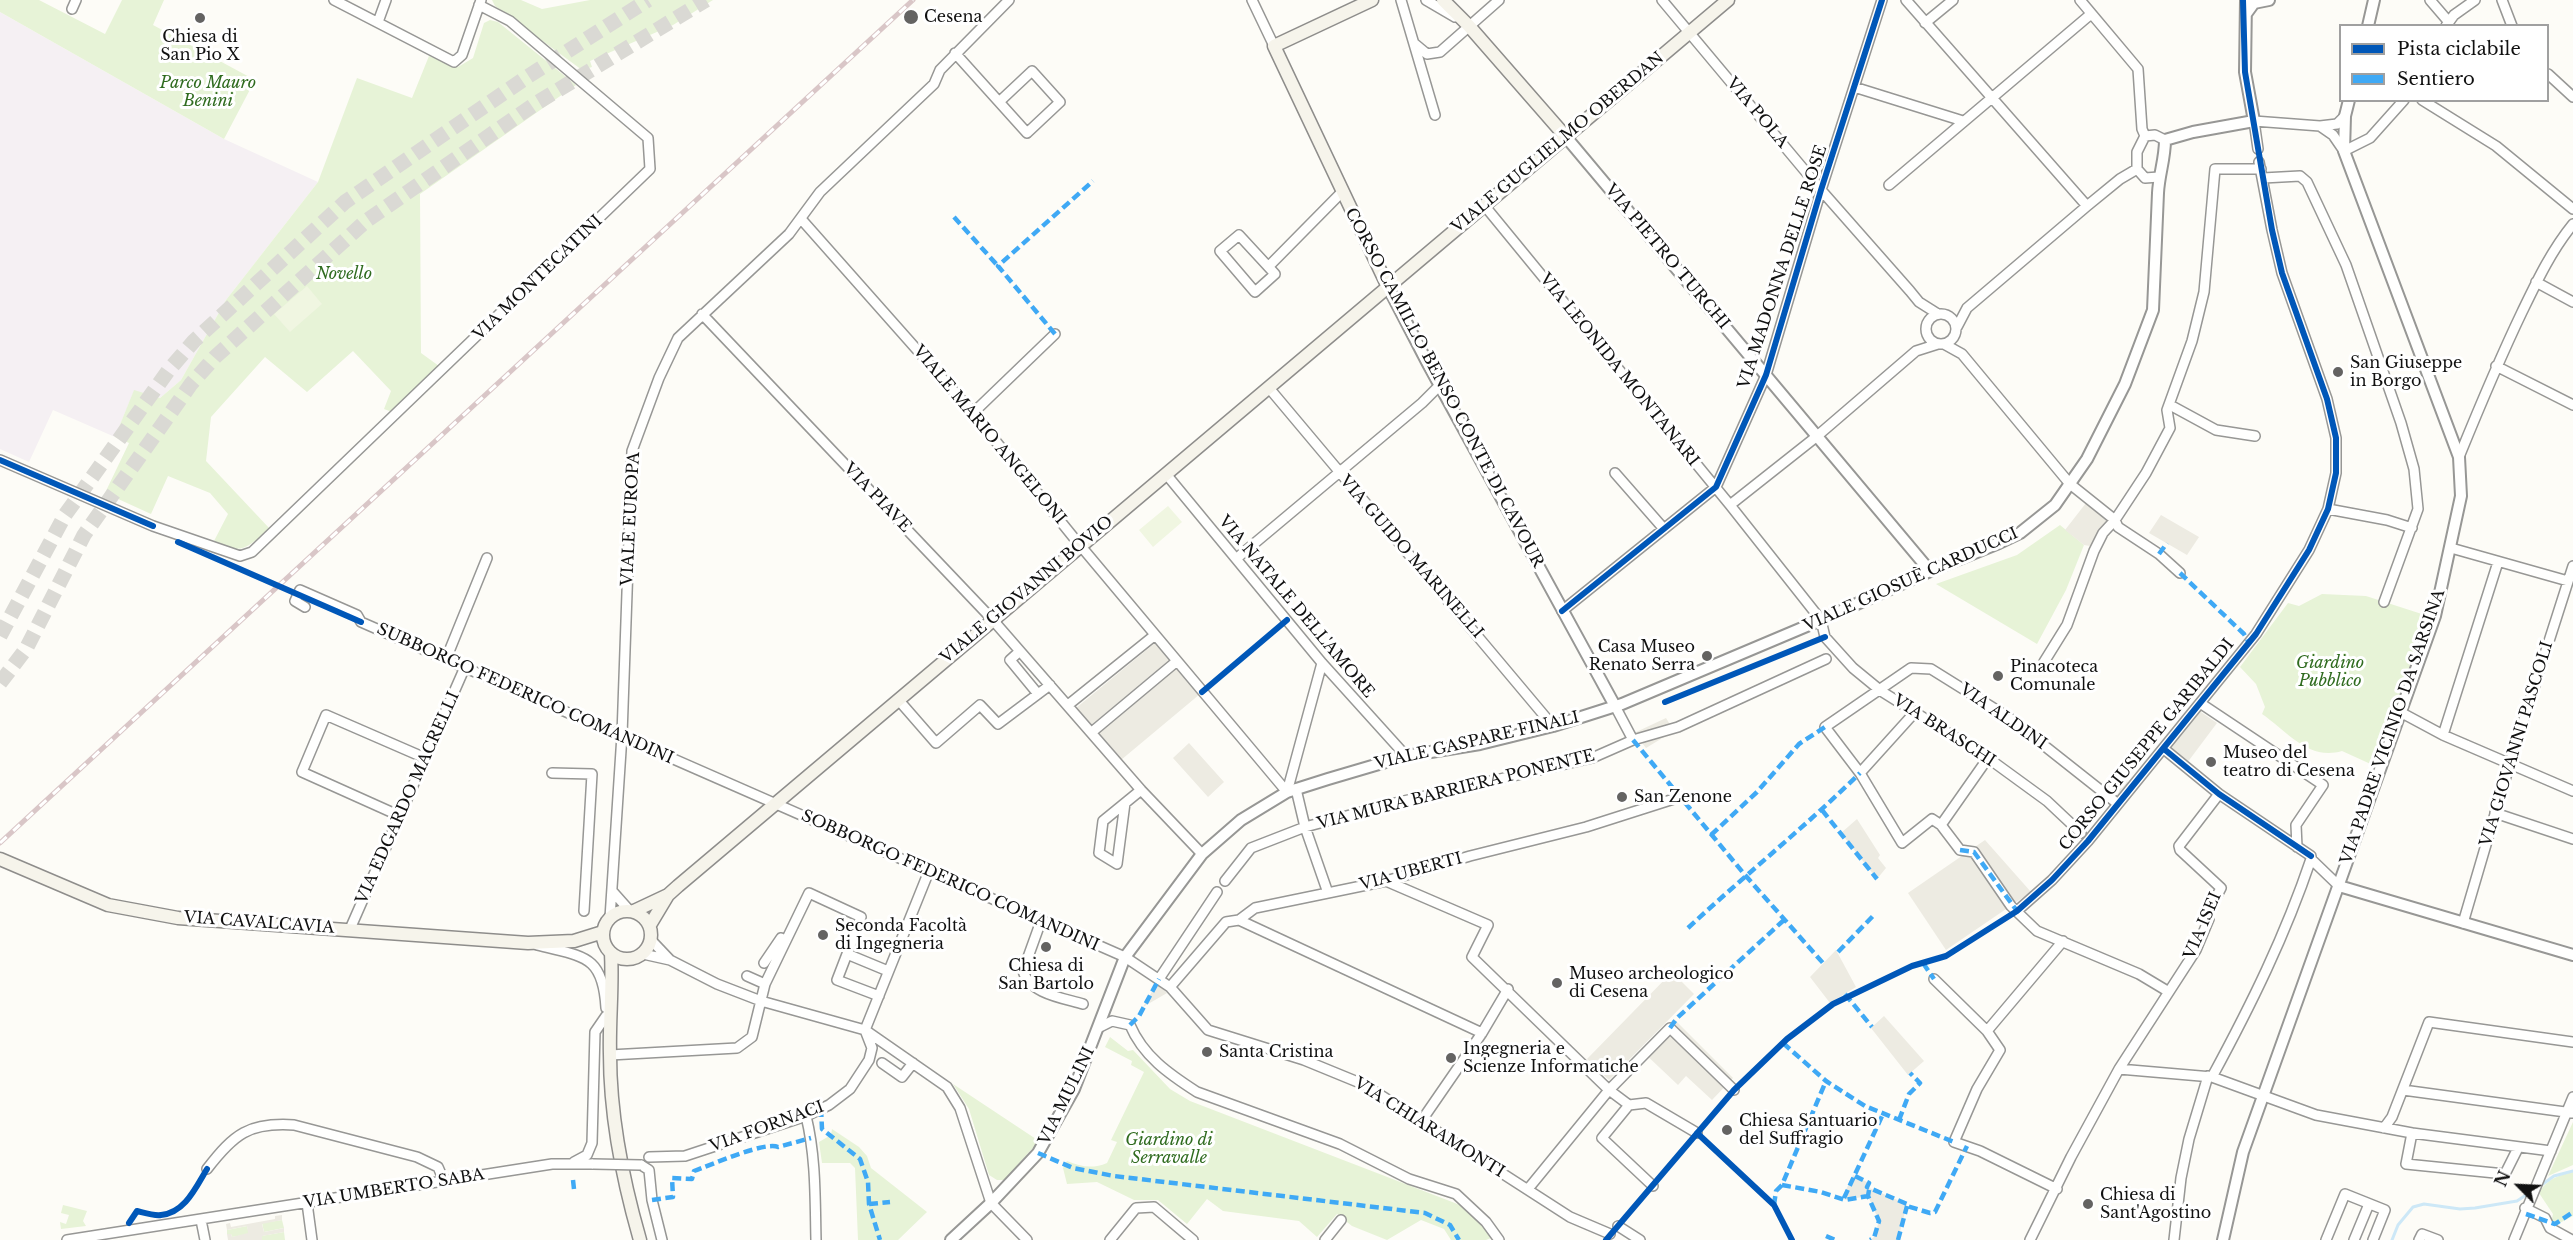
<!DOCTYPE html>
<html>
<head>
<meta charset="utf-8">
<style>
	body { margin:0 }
	#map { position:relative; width:2573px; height:1240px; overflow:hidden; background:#fdfcf7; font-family:"Libre Baskerville",serif }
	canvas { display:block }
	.legend { position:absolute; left:2339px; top:24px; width:210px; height:78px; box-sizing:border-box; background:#fff; border:2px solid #a0a0a0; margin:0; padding:8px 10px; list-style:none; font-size:18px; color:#111 }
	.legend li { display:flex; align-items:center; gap:12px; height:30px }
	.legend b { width:30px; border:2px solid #a0a0a0 }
	.north { position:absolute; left:2489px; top:1156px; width:60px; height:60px; -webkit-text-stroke:4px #fff; paint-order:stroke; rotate:294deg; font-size:16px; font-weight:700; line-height:24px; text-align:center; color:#111 }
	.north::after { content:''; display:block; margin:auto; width:21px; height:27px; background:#111; clip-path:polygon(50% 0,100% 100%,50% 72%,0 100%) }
</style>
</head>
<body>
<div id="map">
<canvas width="2573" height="1240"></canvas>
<ul class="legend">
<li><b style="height:8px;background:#0057b8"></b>Pista ciclabile</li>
<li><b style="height:8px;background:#3fa9f5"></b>Sentiero</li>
</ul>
<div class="north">N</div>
</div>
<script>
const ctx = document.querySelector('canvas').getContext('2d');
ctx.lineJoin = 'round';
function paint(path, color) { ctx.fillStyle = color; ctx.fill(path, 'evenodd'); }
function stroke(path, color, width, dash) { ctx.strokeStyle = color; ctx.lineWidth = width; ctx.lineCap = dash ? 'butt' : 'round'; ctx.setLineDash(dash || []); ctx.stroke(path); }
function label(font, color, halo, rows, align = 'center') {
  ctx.font = font + ' "Libre Baskerville",serif'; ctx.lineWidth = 6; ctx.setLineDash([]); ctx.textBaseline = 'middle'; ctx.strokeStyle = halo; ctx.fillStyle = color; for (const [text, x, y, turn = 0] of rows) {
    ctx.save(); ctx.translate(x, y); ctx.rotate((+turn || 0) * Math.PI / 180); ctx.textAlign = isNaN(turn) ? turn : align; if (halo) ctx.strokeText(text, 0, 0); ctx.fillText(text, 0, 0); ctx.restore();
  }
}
const industrial = new Path2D(`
	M0,12L224,139L318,182L226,300L181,380L160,398L134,391L115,437L53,410L29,462L0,449Z`);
const green = new Path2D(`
	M0,0H39L105,34L122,0H164L153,25L255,80L224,139L0,12Z
	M492,0H521L542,9L590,0H713L673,25L590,61L592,67L582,70L495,6Z
	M490,20L498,22L576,85L420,194L421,353L439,366L392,412L384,409L391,391L353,351L307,392L265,357L211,417L206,461L270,529C248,546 242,557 214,541L228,514L210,493L168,476L151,514L105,493L129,443L115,437L134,390L160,398L181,380L226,300L318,182L357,78L412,98L429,56L458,67L473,58L484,23Z
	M2060,525L2084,545L2066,590L2037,644L1936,584L2017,555Z
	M2322,594L2366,596L2428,616L2375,766L2342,751C2308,761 2287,731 2262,714L2265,707L2256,684L2240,667L2288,603L2299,606Z
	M1110,1037L1128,1051L1133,1050L1170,1089L1190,1101L1460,1205L1483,1223L1491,1238L1486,1240H1451L1444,1229L1421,1220L1387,1240L1352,1226L1337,1214L1317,1237L1299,1221L1223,1211L1207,1199L1187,1224L1158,1200H1134L1097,1182L1067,1184L1063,1168L1067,1161C1081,1167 1093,1169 1107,1163L1117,1142L1111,1140L1144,1072L1131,1065L1132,1061L1105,1047Z
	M953,1084L1039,1141L1004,1180H997L989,1175L969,1109Z
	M2573,1122V1165L2548,1176Z
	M832,1129L859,1147L867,1156L871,1168L927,1212L898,1240H858L855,1168L850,1163H822L819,1142L831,1135Z
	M2573,1172V1216L2550,1228L2553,1214L2539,1193C2547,1179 2557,1176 2573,1172Z
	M63,1205L87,1211L83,1221L86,1226L61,1229L60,1222L66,1224L69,1215L61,1213Z
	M282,1220L284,1228L264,1232L262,1223Z
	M247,1226L249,1234L232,1237L231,1234H227V1230Z
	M284,1232L285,1240H262L261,1236Z`);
const pitch = new Path2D(`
	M307,286L322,304L290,332L274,314Z
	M1168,506L1182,522L1153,547L1139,530Z`);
const plaza = new Path2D(`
	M2086,503L2107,521L2090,546L2084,545L2065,530Z
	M2161,515L2199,537L2187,555L2149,533Z
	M1155,643L1200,694L1121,760L1076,708Z
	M2198,710L2217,723L2187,763L2169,749Z
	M1666,718L1674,731L1646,748L1634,733Z
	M1189,743L1224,782L1208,797L1173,758Z
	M2113,770L2130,784L2117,798L2102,786Z
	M1857,819L1880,855L1878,858L1886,868L1877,879L1841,833Z
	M1985,840L2031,892L1946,950L1908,893Z
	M1836,950L1856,987L1830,1003L1810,977Z
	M1672,972L1694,994L1609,1080L1587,1059Z
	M1157,983L1167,993L1143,1007Z
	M1884,1016L1924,1061L1908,1075L1871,1028Z
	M1674,1019L1733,1078L1712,1100L1686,1076L1678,1085L1642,1051Z
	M1853,1175L1869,1183L1867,1187L1907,1204L1898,1240H1870L1874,1237L1879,1221L1868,1196L1845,1200L1843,1196Z
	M282,1215V1220L262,1224L264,1232L284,1228V1232L262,1236V1240H228L227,1234H231L232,1237L248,1233L247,1226L227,1230L226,1224L230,1223L231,1227L275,1219V1216Z`);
const stream = new Path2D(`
	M2540,1186L2554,1176L2573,1171
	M2392,1240L2398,1225L2413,1207L2424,1204L2460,1209L2475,1208L2517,1201L2529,1193`);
const trunkTunnel = new Path2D(`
	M0,636L65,515L168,371L194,341L345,202L527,77L648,0
	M0,683L26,649L84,535L191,384L215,357L366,221L535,104L706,0`);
const minor = new Path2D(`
	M334,0L454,62L462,55L481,0
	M1252,0L1274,46
	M1401,0L1435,115
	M1426,0L1455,17
	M1662,0L1821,190L1910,291L1919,302L1938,314
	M1906,0L2087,206
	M2080,0L2138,69L2142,129L2145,136
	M2430,0L2448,21
	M2502,0L2512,26
	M72,9L76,0
	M378,22L386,0
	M1925,23L1953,0
	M2446,26L2454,15L2475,0
	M1415,44L1427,54L1440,52L1499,0
	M955,53L1027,133L1060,102L1032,71L999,102
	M2548,74L2573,97
	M1854,87L1963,121
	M2422,100L2496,146L2573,209
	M2320,126L2337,124L2345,116
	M2145,136L2155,135L2165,140
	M2258,149L2254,121L2320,126L2333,135L2344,151L2370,138L2404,100
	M2137,169V152L2145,136
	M2137,169L2145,178L2159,177
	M2263,178L2300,176L2307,182L2346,265L2401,423L2414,469L2418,509L2384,602
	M1889,185L2091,14
	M1484,205L1730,505L1821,620L1825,637L1853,668L1881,691L1988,758L2047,801L2081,833
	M802,220L973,413L1074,538L1287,792
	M1239,235L1275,274L1255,292L1220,251Z
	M1269,266L1342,192
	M2536,282L2573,302
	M1926 329a15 15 0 1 1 30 0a15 15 0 1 1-30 0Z
	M702,314L992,619L1141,790L1202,854
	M1957,327L1967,308L2087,206L2120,179L2137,169
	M1944,344L1962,354L2070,484L2115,520L2118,527L2159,554L2180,573
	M2496,366L2573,405
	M1269,388L1553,726
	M2170,405L2216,430L2255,436
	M973,413L1055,334
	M2459,457C2479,408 2499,360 2522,312C2537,281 2551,251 2573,224
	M0,460L153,526L240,556L252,552L650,169L648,138L510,21L479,5
	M1615,473L1664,529
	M1166,474L1322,663L1406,756
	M1730,505L1816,437L1916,351L1938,344
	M2328,509L2387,520L2412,528
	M2451,548L2568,581
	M1237,558L1422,403L1440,385
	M305,607L295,601L300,590L357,615L361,622C616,733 870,847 1125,957L1170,987L1208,1030L1304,1060L1365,1085L1570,1217L1610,1234
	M1562,611L1716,487L1766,375L1821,190L1882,0
	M1020,651L1010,660L1038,694
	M446,659L487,558
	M2044,662L2067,625L2094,551L2103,533L2115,520L2146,473L2170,428L2167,410L2192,341L2204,292L2215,169H2261
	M2200,703L2323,785L2296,825L2297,847
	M902,704L936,743L980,705L998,724L1050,685
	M1068,705L1155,635
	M1615,706L1633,740
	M2402,713L2443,735L2573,791
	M1092,732L1177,661
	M2443,735L2498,562
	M2164,749L2219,794L2311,856V859L2339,886
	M552,773L592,774L584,911
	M1860,773L1916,711
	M1296,789L1305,827L1328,893
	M1287,792L1322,663
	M1125,803L1117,864L1099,853L1103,821L1141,790
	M2118,804L2008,717L1931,669L1911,668L1825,727L1860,773L1902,843L1932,819L1941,825L1960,850L1974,852L2011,906L2037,931L2139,974L2169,992
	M2495,813L2573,839
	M400,816L302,772L326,715L425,758
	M1941,825L1988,758
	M1225,881L1251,848L1305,827L1395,803L1592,758L1633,740L1678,727L1826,659
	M1386,881L1488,925L1472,957L1609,1090L1629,1105L1646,1103L1697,1133
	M613,892L629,910
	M2017,911L2052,880L2088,841L2256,634L2309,550L2328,509L2336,473V438L2327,399L2282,273L2272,230L2259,162
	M610,918L622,735L632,451L659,378L678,338L789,234L820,192L934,84L940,70L1009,0
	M1239,920L1482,1033
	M1041,921L1023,971C1030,994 1063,998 1083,1004
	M2463,923L2510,763L2573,566
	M350,929L465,667
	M651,940L670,960
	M537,945C583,957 603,954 606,1008
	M643,954L670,960L717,984L761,1001L865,1030L947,1087L960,1108L991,1203L1027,1240
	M764,963L781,938
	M747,976L765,984
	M1159,979L1217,892
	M1934,979L1987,1031L2000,1050L1977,1089L1954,1142L1980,1151L2057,1189
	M1170,987L1226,922L1239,920L1255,908L1386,881L1470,856L1586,827L1680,797
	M879,996L837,980L847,954L888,971
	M1100,1027L1112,1021L1130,1025C1143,1056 1169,1074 1197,1092L1340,1144L1409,1179L1456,1194L1486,1222L1499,1240
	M1987,1031L2063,941
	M609,1051L610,1055L737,1048L752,1037L765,984L809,893L861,917L847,954
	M882,1063L902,1077L913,1063
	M2119,1069L2212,1077L2316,1115L2412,1133L2551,1151
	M2212,1077C2251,1005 2285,936 2311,859
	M2403,1090L2573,1113
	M1629,1105L1602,1138L1653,1186
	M806,1116C816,1157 815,1198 816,1240
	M1422,1120L1482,1033L1508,989
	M2384,1128L2392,1117L2429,1022L2573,1042
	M2412,1133L2406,1164L2505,1174L2518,1148
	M649,1157L685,1156L806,1116L829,1105L850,1089L869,1060L872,1048L865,1030L929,871
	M574,1162L587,1155L592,1143L595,1032L606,1016
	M641,1165L649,1170L652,1200L662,1240
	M207,1169C234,1134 249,1122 294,1125L417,1157L438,1167L444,1181
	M1528,1189L1609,1090L1670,1028L1734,1090
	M307,1203L312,1240
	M2525,1208L2545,1218L2550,1228L2572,1240
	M201,1220L205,1240
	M1618,1226L1640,1240
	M67,1240L552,1164H593
	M1110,1240L1136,1208L1154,1207L1193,1240
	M1325,1240L1341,1220
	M2030,1240L2071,1157L2119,1069L2196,950L2209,919L2208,913L2221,888L2180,850L2179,846L2219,794
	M2174,1240L2181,1178L2189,1139L2208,1076
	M2326,1240L2345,1194L2385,1210L2373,1240
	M2354,1240L2369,1204
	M2419,1240L2422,1234L2438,1240
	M2514,1240L2573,1097`);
const tertiary = new Path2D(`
	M2246,14L2254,3L2269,0
	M2368,26L2374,0
	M1566,137L1930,571
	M1388,287L1427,362L1615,706
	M2339,886L2573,955
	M951,1240L991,1203L1038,1153L1074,1089L1125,957L1202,854L1241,820L1287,792L1328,779L1406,756L1480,744L1553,726L1622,704L1821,620L1930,571L1999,543L2020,533L2055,505L2087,459L2125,384L2153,310L2158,193C2159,174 2165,159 2165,140L2193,132L2254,121L2245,72L2246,0
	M2223,1240L2243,1152L2435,616L2461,496L2459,457L2344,151L2345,116L2349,100`);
const secondary = new Path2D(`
	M1372,0L1274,46L1388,287
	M1443,0L1469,26L1566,137
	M0,859L108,905L178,918L528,943L574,941L603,932
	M603 935a24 24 0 1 1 48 0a24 24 0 1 1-48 0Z
	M634,911L668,895L678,886L1728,0
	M650,925L668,895
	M611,953C613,987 609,1020 610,1054C610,1116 623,1181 640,1240`);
const rail = new Path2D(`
	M0,843L913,0`);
const minorBridge = new Path2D(`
	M593,1164L641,1165`);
const quiet = new Path2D(`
	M954,217L998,266
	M1055,334L998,266L1093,181
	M2159,554L2167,543
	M2180,573L2244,634L2249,643
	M1633,740L1745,875L1823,963
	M1822,810L1877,879
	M1711,835L1757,792L1799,744L1825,727
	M1960,850L1974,852L2017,911L2013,913
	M1688,928C1745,875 1805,827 1860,773
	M1838,952L1873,916
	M1923,963L1934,979
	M1845,994L1872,1027
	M1130,1025L1139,1016L1159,979
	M1670,1028L1677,1018L1784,920
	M1783,1043L1826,1081L1865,1106L1954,1142
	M821,1108L822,1129L860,1159L868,1182L869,1204L880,1240
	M1899,1120L1909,1094L1920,1083L1910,1073
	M1038,1153L1073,1168L1114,1176L1425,1213L1450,1225L1459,1240
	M1855,1176L1869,1183L1867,1187L1907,1204V1206L1930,1213L1935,1212L1967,1146
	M573,1180L574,1189
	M1782,1185L1821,1192L1845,1200L1868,1196
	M1869,1190L1868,1196L1879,1221L1874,1238L1870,1240
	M1844,1198L1883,1114
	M652,1200L673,1197L672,1178L692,1179L694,1171C711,1165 765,1141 778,1147L811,1138
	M869,1204L890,1202
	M1774,1205L1776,1191L1782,1185L1826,1081
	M2526,1214L2555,1224L2573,1212
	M1826,1236L1835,1240
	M1898,1240L1907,1206`);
const cycleway = new Path2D(`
	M0,460L153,526
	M178,542L361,622
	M1562,611L1716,487L1766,375L1821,190L1882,0
	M1202,692L1287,620
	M1665,702L1825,637
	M2164,749L2219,794L2311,856
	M1697,1133L1774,1205L1792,1240
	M129,1223L137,1211C145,1213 154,1216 161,1215C185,1213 196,1187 207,1169
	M1606,1240L1734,1090L1787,1039L1833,1004L1912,966L1946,956L2017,911L2052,880L2088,841L2256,634L2309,550L2328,509L2336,473V438L2327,399L2282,273L2272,230L2245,72L2243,0`);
const markers = [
	[911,17,8,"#646362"],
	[200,18,6,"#646362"],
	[2338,372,6,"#646362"],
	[1707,656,6,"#646362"],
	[1998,676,6,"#646362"],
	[2211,762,6,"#646362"],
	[1622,797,6,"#646362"],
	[823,935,6,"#646362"],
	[1046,947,6,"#646362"],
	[1557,983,6,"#646362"],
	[1207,1052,6,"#646362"],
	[1451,1058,6,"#646362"],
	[1727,1130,6,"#646362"],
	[2088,1204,6,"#646362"]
];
const poiNames = [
	["Cesena",924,17],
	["Chiesa di",200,37,"center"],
	["San Pio X",200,55,"center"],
	["San Giuseppe",2350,363],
	["in Borgo",2350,381],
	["Casa Museo",1695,647,"right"],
	["Renato Serra",1695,665,"right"],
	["Pinacoteca",2010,667],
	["Comunale",2010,685],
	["Museo del",2223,753],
	["teatro di Cesena",2223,771],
	["San Zenone",1634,797],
	["Seconda Facoltà",835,926],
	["di Ingegneria",835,944],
	["Chiesa di",1046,966,"center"],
	["San Bartolo",1046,984,"center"],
	["Museo archeologico",1569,974],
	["di Cesena",1569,992],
	["Ingegneria e",1463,1049],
	["Scienze Informatiche",1463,1067],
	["Santa Cristina",1219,1052],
	["Chiesa Santuario",1739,1121],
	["del Suffragio",1739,1139],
	["Chiesa di",2100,1195],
	["Sant'Agostino",2100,1213]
];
const parkNames = [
	["Parco Mauro",208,83],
	["Benini",208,101],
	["Novello",344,274],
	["Giardino",2330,663],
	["Pubblico",2330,681],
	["Giardino di",1169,1140],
	["Serravalle",1169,1158]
];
const streetNames = [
	["VIA POLA",1757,113,50],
	["VIALE GUGLIELMO OBERDAN",1558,143,-40],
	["VIA PIETRO TURCHI",1667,257,50],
	["VIA MADONNA DELLE ROSE",1783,267,-72],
	["VIA MONTECATINI",538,278,-44],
	["VIA LEONIDA MONTANARI",1619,370,51],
	["CORSO CAMILLO BENSO CONTE DI CAVOUR",1444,388,62],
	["VIALE MARIO ANGELONI",989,435,50],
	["VIA PIAVE",877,498,46],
	["VIALE EUROPA",631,519,-87],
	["VIA GUIDO MARINELLI",1411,557,49],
	["VIALE GIOSUÈ CARDUCCI",1911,580,-24],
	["VIALE GIOVANNI BOVIO",1027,590,-40],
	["VIA NATALE DELL'AMORE",1296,607,50],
	["SUBBORGO FEDERICO COMANDINI",525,694,24],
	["VIA ALDINI",2003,717,35],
	["VIA PADRE VICINIO DA SARSINA",2393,727,-71],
	["VIA BRASCHI",1944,731,33],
	["VIALE GASPARE FINALI",1477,741,-13],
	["VIA GIOVANNI PASCOLI",2517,744,-73],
	["CORSO GIUSEPPE GARIBALDI",2147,745,-51],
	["VIA MURA BARRIERA PONENTE",1456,790,-14],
	["VIA EDGARDO MACRELLI",408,798,-66],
	["VIA UBERTI",1411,872,-15],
	["SOBBORGO FEDERICO COMANDINI",950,881,24],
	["VIA CAVALCAVIA",259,923,4],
	["VIA ISEI",2203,926,-67],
	["VIA MULINI",1067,1096,-64],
	["VIA FORNACI",767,1127,-20],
	["VIA CHIARAMONTI",1429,1128,32],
	["VIA UMBERTO SABA",394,1189,-9]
];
paint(industrial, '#f5f0f3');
paint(green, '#e7f3d7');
paint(pitch, '#f0f6e1');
paint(plaza, '#edebe2');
stroke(stream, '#cde8f7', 3);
stroke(trunkTunnel, '#dad9d4', 15, [15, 8]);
stroke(minor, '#979795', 12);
stroke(tertiary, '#979795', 14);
stroke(secondary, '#8e8d8b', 15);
stroke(minor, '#fffffe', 9);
stroke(tertiary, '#fffffe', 10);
stroke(secondary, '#f6f4eb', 12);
stroke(rail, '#d9c6c7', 5);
stroke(rail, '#fff', 3, [9]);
stroke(minorBridge, '#979795', 12, []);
stroke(minorBridge, '#fffffe', 9);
stroke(quiet, '#3fa9f5', 4.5, [9, 4.5]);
stroke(cycleway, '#0057b8', 6);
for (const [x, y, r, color] of markers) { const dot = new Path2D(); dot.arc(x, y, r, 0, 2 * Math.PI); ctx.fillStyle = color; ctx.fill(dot); stroke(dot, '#fff', 2); }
label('16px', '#111', '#fff', poiNames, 'left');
label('italic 16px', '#2f6b1f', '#fff', parkNames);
label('16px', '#111', '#fff', streetNames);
</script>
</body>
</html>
